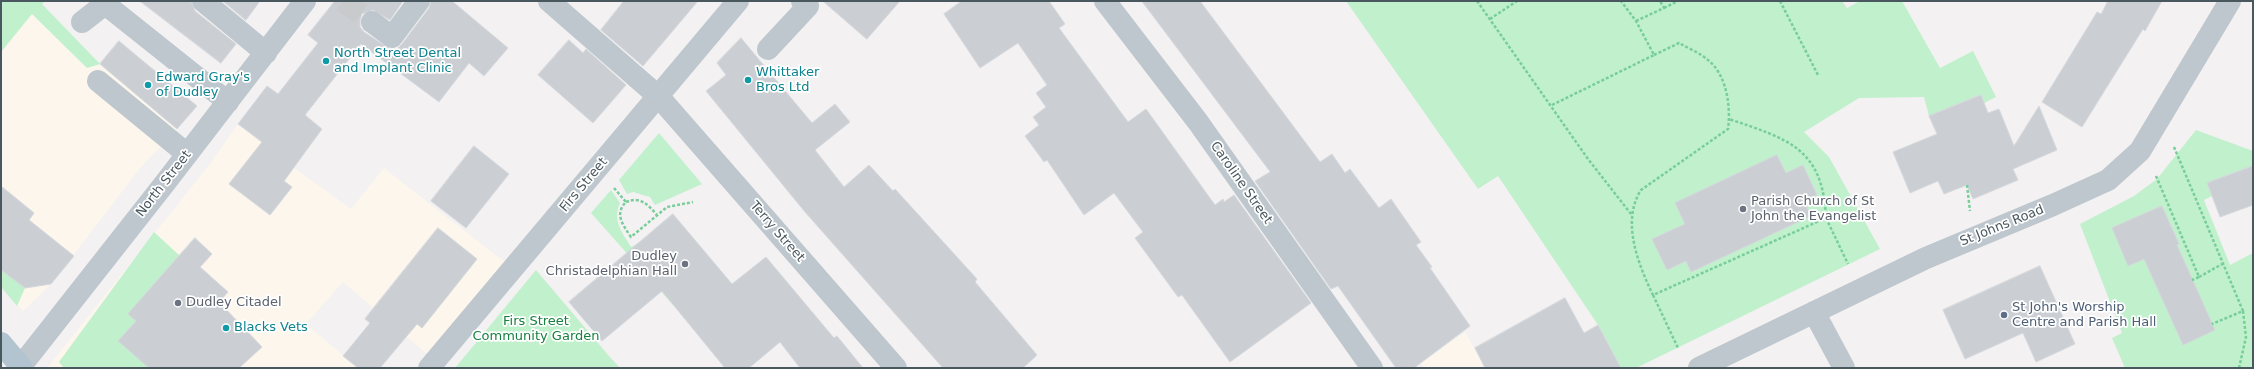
<!DOCTYPE html>
<html>
<head>
<meta charset="utf-8">
<style>
	body { margin:0 }
	#map { position:relative; width:2254px; height:369px; overflow:hidden; background:#f3f1f1; font-family:"DejaVu Sans",sans-serif }
	canvas { display:block }
	.frame { position:absolute; inset:0; border:2px solid #49575e; pointer-events:none }
</style>
</head>
<body>
<div id="map">
<canvas width="2254" height="369"></canvas>
<div class="frame"></div>
</div>
<script>
const ctx = document.querySelector('canvas').getContext('2d');
ctx.lineJoin = 'round';
function paint(path, color) { ctx.fillStyle = color; ctx.fill(path, 'evenodd'); }
function stroke(path, color, width, dash) { ctx.strokeStyle = color; ctx.lineWidth = width; ctx.lineCap = dash ? 'butt' : 'round'; ctx.setLineDash(dash || []); ctx.stroke(path); }
function label(font, color, halo, rows, align = 'center') {
  ctx.font = font + ' "DejaVu Sans",sans-serif'; ctx.lineWidth = 3.5; ctx.setLineDash([]); ctx.textBaseline = 'middle'; ctx.strokeStyle = halo; ctx.fillStyle = color; for (const [text, x, y, turn = 0] of rows) {
    ctx.save(); ctx.translate(x, y); ctx.rotate((+turn || 0) * Math.PI / 180); ctx.textAlign = isNaN(turn) ? turn : align; if (halo) ctx.strokeText(text, 0, 0); ctx.fillText(text, 0, 0); ctx.restore();
  }
}
const commercial = new Path2D(`
	M32,14L87,68L100,64L177,129L141,167L51,284L23,311L1,286V52Z
	M238,124L286,162L351,209L384,168L498,257L515,266L435,361L343,282L306,324L358,368H47L209,165Z
	M1465,332L1485,368H1424L1421,363Z`);
const green = new Path2D(`
	M1,1H45L42,4L100,64L87,68L32,14L1,52Z
	M1346,1H1842L1847,8L1860,1H1902L1940,68L1973,51L1996,97L1984,103L1980,95L1929,116L1924,97L1859,98L1804,132L1829,157L1880,249L1636,368H1621L1598,325L1498,176L1478,189Z
	M2196,130L2253,151V166L2207,183L2212,196L2204,200L2230,265L2253,253V368H2125L2112,338L2122,333L2080,224L2134,196L2157,179Z
	M659,133L702,184L655,205L650,197L633,192L627,194L619,180Z
	M611,190L620,203C612,220 622,232 631,247L638,243L698,313L689,323L591,213Z
	M154,232L180,256L136,321L118,341L149,368H64L59,362Z
	M1,270L25,288L17,306L1,287Z
	M536,270L609,356L620,368H455Z`);
const building = new Path2D(`
	M140,1H191L195,11L236,44L221,63Z
	M223,1H260L246,20Z
	M335,1H403L390,20L373,10L362,14L360,20V27L364,32L390,49H397L402,44L429,8L431,1H452L508,48L484,76L469,63L439,102L361,44L305,115L322,129L284,181L292,187L270,215L229,184L262,142L238,124L267,86L278,94L318,43L308,35Z
	M624,1H698L643,66L601,30Z
	M823,1H900L867,39Z
	M962,1H1049L1065,24L1059,28L1128,122L1146,109L1215,205L1223,199L1224,202L1234,195L1311,303L1230,362L1182,295L1178,297L1135,238L1143,232L1114,193L1084,215L1047,160L1044,162L1025,136L1039,125L1033,117L1046,107L1036,93L1047,85L1018,43L980,68L944,14Z
	M1142,1H1200L1320,162L1332,154L1345,173L1350,169L1379,208L1391,199L1421,242L1416,245L1432,267L1430,268L1470,326L1414,368H1396L1338,286L1331,289L1255,181L1270,172Z
	M2108,1H2162L2145,31L2143,29L2082,127L2042,102L2097,12L2101,14Z
	M741,38L812,123L835,104L850,122L815,150L844,187L869,165L893,191L895,189L977,279L975,282L1037,355L1023,368H943L805,212L706,91L726,75L717,63Z
	M569,40L583,53L586,49L626,85L593,123L538,75Z
	M119,41L197,106L177,129L100,64Z
	M1981,95L1988,113L1999,109L2014,146L2039,106L2057,150L2013,169L2018,180L1973,199L1967,185L1944,194L1938,181L1910,193L1893,152L1937,134L1929,116Z
	M474,146L509,174L466,228L431,201Z
	M1777,155L1786,173L1803,165L1817,195L1804,201L1811,216L1691,272L1686,261L1667,270L1652,239L1685,224L1675,203Z
	M2253,166V205L2220,217L2207,183Z
	M1,186L34,213L29,220L74,256L51,284L25,288L1,270Z
	M2162,206L2179,244L2177,245L2215,330L2183,345L2144,259L2128,266L2112,228Z
	M673,214L732,284L766,257L834,338L837,336L863,368H800L780,342L749,368H725L662,291L602,341L569,302Z
	M438,228L477,259L422,328L417,324L380,368H358L343,356L370,323L365,319Z
	M195,238L212,254L200,267L228,292L219,302L262,347L239,368H149L118,341L136,321L128,314Z
	M2040,266L2075,344L2036,362L2023,333L1965,359L1943,310Z
	M1565,298L1584,333L1598,325L1621,368H1485L1475,348Z`);
const minorTunnel = new Path2D(`
	M343,1L372,22`);
const path = new Path2D(`
	M1477,1L1588,159L1631,214
	M1780,1L1818,75
	M1664,8L1678,1
	M1490,19L1517,1
	M1636,21L1664,8L1660,1
	M1654,55L1679,43C1688,48 1700,53 1708,60C1727,75 1731,107 1728,129L1641,190C1621,221 1638,264 1653,295L1826,218C1823,148 1788,139 1729,119
	M1552,105L1654,55L1636,21L1621,1
	M2174,147L2243,311L2212,324
	M2156,176L2199,277L2192,280
	M1967,185L1970,211
	M614,188L626,202C614,214 623,225 631,237L667,207L693,202
	M626,202C641,196 648,205 657,215
	M1826,218L1848,264
	M2199,277L2224,263
	M1653,295L1678,348
	M2239,368L2246,337L2243,311`);
const minor = new Path2D(`
	M203,1L266,53
	M549,1L659,97L896,368
	M1105,1L1198,122L1372,368
	M82,22L105,4L228,102
	M372,22L392,37L419,1
	M768,49L808,6L802,1
	M98,81L187,154
	M1814,312L1844,368
	M21,366L165,183L305,1
	M429,368L738,1
	M1699,368L1926,258L2053,205L2108,180L2140,151L2230,1`);
const major = new Path2D(`
	M1,343L22,368`);
const markers = [
	[326,61,4,"#0f9aa8"],
	[748,80,4,"#0f9aa8"],
	[148,85,4,"#0f9aa8"],
	[1743,209,4,"#6b7280"],
	[685,264,4,"#6b7280"],
	[178,303,4,"#6b7280"],
	[2004,315,4,"#5c6f8a"],
	[226,328,4,"#0f9aa8"]
];
const cultureNames = [
	["North Street Dental",334,54],
	["and Implant Clinic",334,69],
	["Whittaker",756,73],
	["Bros Ltd",756,88],
	["Edward Gray's",156,78],
	["of Dudley",156,93],
	["Blacks Vets",234,328]
];
const streetNames = [
	["Caroline Street",1241,183,55],
	["North Street",164,184,-52],
	["Firs Street",584,185,-50],
	["St Johns Road",2002,226,-22],
	["Terry Street",777,232,49]
];
const worshipNames = [
	["Parish Church of St",1751,202],
	["John the Evangelist",1751,217],
	["Dudley",677,257,"right"],
	["Christadelphian Hall",677,272,"right"],
	["Dudley Citadel",186,303]
];
const serviceNames = [
	["St John's Worship",2012,308],
	["Centre and Parish Hall",2012,323]
];
const parkNames = [
	["Firs Street",536,322],
	["Community Garden",536,337]
];
paint(commercial, '#fcf6ec');
paint(green, '#c1f0cd');
paint(building, '#cbcfd3');
stroke(building, '#d5d8dc', 1);
stroke(minorTunnel, '#c8cacc', 22, [22, 11]);
stroke(path, '#78ce9a', 2.5, [3, 2]);
stroke(minor, '#bdc7cd', 22);
stroke(major, '#b1c4cf', 22);
for (const [x, y, r, color] of markers) { const dot = new Path2D(); dot.arc(x, y, r, 0, 2 * Math.PI); ctx.fillStyle = color; ctx.fill(dot); stroke(dot, '#fff', 1.5); }
label('13px', '#0d838f', '#fff', cultureNames, 'left');
label('13px', '#49575e', '#fff', streetNames);
label('13px', '#5b616d', '#fff', worshipNames, 'left');
label('13px', '#4e5e75', '#fff', serviceNames, 'left');
label('13px', '#188140', '#fff', parkNames);
</script>
</body>
</html>
